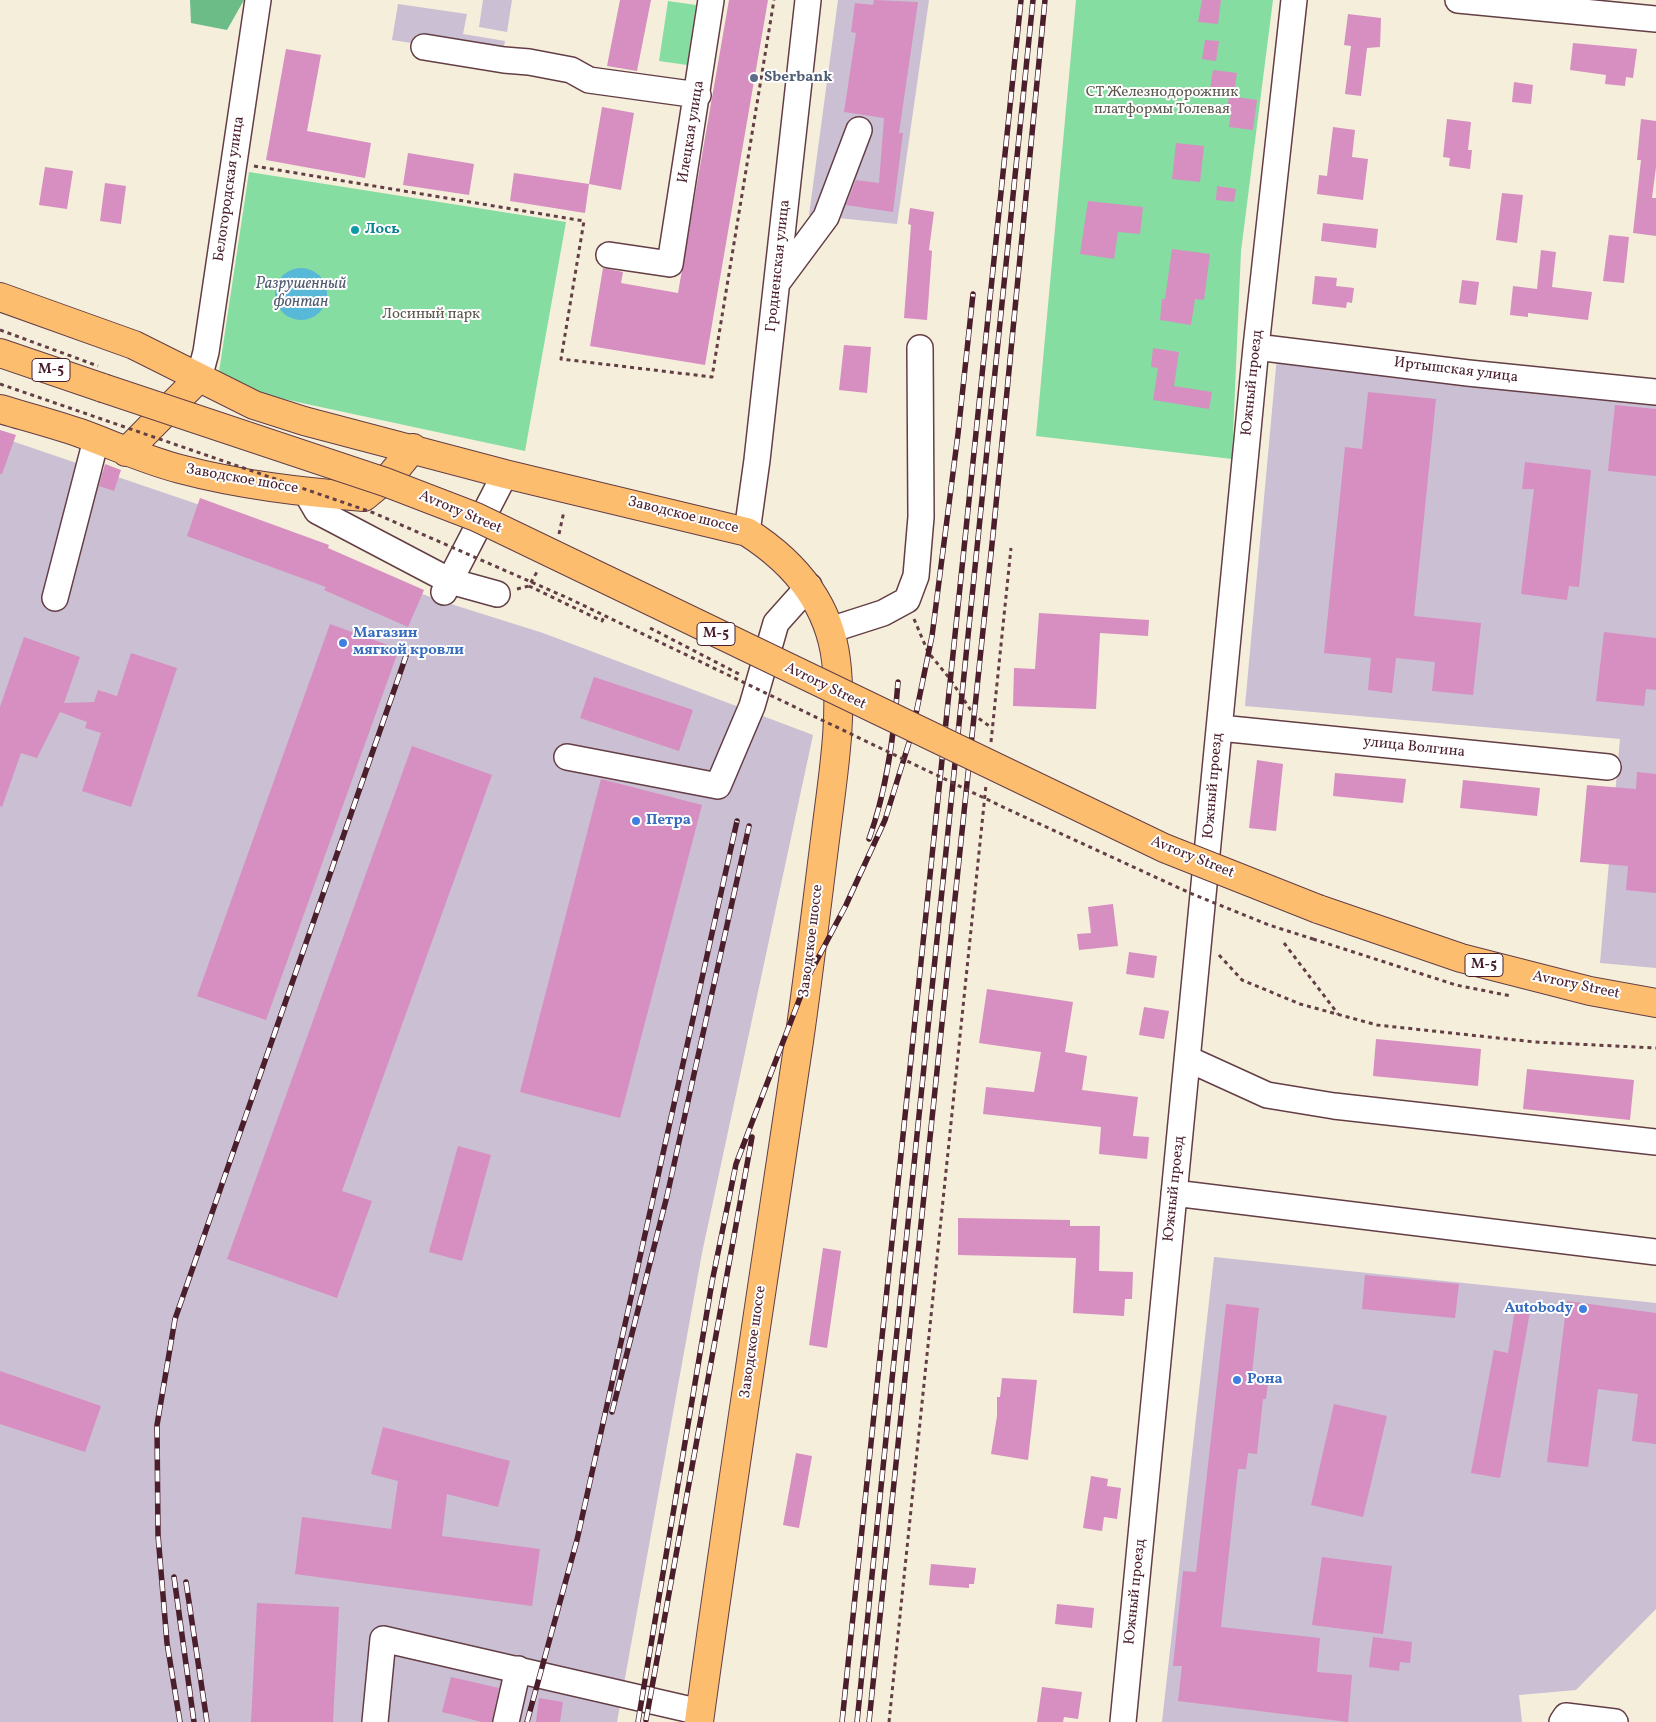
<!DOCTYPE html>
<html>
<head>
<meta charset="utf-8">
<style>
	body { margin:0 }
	canvas { display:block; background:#f4eedb }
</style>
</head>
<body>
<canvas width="1656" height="1722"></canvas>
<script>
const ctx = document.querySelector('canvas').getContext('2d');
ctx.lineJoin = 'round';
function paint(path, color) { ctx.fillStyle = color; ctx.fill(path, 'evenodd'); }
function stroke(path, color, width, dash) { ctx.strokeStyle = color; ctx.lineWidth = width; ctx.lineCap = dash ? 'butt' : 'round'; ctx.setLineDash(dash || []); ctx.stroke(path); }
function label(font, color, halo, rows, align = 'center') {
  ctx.font = font + ' Vollkorn,serif'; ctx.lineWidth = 4; ctx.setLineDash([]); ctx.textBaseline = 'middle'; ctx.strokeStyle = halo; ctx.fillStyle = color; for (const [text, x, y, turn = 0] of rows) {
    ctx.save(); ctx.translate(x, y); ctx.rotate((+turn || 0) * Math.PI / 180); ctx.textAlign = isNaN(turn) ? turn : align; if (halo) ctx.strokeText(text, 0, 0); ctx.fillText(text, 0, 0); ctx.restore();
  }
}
const industrial = new Path2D(`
	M483,0H512L507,32L479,27Z
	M838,0H929L897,224L809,215Z
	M398,4L467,14L463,34L505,41L502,57L392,40Z
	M1277,356L1656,389V968L1600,963L1620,739L1245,706Z
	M0,437L203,506L435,599L543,633L813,735L702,1253L617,1722H0Z
	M1214,1257L1656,1303V1609L1576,1690L1519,1695L1522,1722H1162Z`);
const green = new Path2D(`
	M1076,0H1273L1241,251L1232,459L1036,436Z
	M668,1L696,5L687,65L659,61Z
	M249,172L566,222L525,451L251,392L219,372Z`);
const forest = new Path2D(`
	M190,0H244L227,30L191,23Z`);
const water = new Path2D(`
	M275 294a26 26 0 1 1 52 0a26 26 0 1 1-52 0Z`);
const building = new Path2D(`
	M620,0H651L637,71L607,66Z
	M729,0H768L705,365L590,346L603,268L623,272L621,283L678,293Z
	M874,0L918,2L899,133H903L893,212L846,205L856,180L879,183L884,118L844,112L856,33L851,32L855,3L873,5Z
	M1202,0H1221L1218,24L1198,22Z
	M1348,14L1381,18L1380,47L1367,48L1361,96L1345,94L1351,46L1344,45Z
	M1205,40L1219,41L1216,61L1202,59Z
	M1573,43L1637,49L1633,78L1626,77L1625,86L1605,84L1606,75L1570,70Z
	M286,49L321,55L307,131L371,143L365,178L266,160Z
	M1213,70L1237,73L1234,92L1210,89Z
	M1514,82L1533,85L1531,104L1512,102Z
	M1229,96L1257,100L1253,130L1229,127L1231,112L1227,111Z
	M602,107L634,113L621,190L589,184Z
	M1447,119L1471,122L1468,150H1472L1470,169L1449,166L1450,158L1443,157Z
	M1641,119L1656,121V167L1652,198H1656V236L1633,233L1641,160H1637Z
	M1333,127L1355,130L1352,157L1368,159L1363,200L1317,194L1319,175L1327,176Z
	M1176,143L1204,146L1200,182L1172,179Z
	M408,153L474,164L469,195L403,185Z
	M45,167L73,171L67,209L39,205Z
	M514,173L589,184L585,213L510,201Z
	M105,183L126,186L121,224L100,221Z
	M1217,186L1236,189L1234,202L1216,200Z
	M1502,193L1523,195L1517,243L1496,240Z
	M1088,201L1143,207L1140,234L1118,232L1114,259L1080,254Z
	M910,208L934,212L929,250L932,251L927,320L904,318L911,225L908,224Z
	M1323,223L1378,229L1376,248L1321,241Z
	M1609,235L1629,237L1624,283L1603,281Z
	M1172,249L1210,254L1204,300L1195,299L1191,325L1160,320L1162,299H1165Z
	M1541,250L1556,252L1552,287L1592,292L1588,320L1528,313V317L1510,315L1513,286L1537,289Z
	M1315,276L1337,278L1336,286L1354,288L1352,303L1347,302L1346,308L1312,304Z
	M1462,280L1479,282L1476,305L1459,303Z
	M844,345L871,347L867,393L839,390Z
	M1153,348L1179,352L1174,386L1212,392L1209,409L1153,400L1158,368L1151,367Z
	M1368,392L1436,399L1414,616L1481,623L1473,695L1432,691L1435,662L1396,658L1392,693L1368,690L1371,658L1324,653L1345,447L1362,449Z
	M1615,405L1656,409V476L1608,471Z
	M0,430L16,435L2,474H0Z
	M1525,462L1591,470L1579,587L1569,586L1567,600L1521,594L1534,489H1522Z
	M105,464L121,470L114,491L99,486Z
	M200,498L329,545L328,548L424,590L408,627L324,590L326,587L187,536Z
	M1039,613L1149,620L1148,636L1100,633L1096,709L1013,706L1014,668L1035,669Z
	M330,624L399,649L266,1020L197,996Z
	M1604,632L1656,638V690L1646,689L1644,706L1596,701Z
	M24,637L80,657L64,703L94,702L98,690L117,696L131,653L177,668L131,807L82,791L101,733L85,728L87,722L60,712L37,758L21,753L2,807L0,806V707Z
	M594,677L693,710L679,751L580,718Z
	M412,746L492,775L342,1191L372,1201L337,1298L227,1259Z
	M1257,760L1283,764L1276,831L1249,828Z
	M1637,772L1656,774V893L1626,890L1628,866L1580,862L1587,785L1636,789Z
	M1335,773L1406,779L1403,803L1333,796Z
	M601,779L702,805L620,1118L520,1092Z
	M1463,780L1540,788L1537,816L1460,808Z
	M1113,904L1118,946L1079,950L1077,934L1091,933L1088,907Z
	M1129,952L1157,956L1154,978L1126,974Z
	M987,989L1073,1002L1065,1052L1087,1056L1082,1090L1138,1097L1133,1136L1149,1137L1147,1159L1099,1154L1101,1127L983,1114L986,1087L1034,1092L1041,1052L979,1043Z
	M1144,1007L1169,1011L1164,1039L1139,1035Z
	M1376,1039L1481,1049L1478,1086L1373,1076Z
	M1527,1069L1634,1080L1630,1120L1523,1109Z
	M458,1146L491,1155L462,1261L429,1252Z
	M958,1218L1070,1220V1226H1100L1099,1271L1133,1272L1132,1299H1125L1124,1316L1073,1313L1076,1258L958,1255Z
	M823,1248L841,1251L827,1348L809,1345Z
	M1365,1275L1459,1284L1455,1318L1362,1309Z
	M1567,1301L1656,1313V1444L1632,1441L1638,1394L1598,1389L1588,1467L1547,1462Z
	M1226,1304L1259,1308L1252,1373L1269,1375L1266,1399H1263L1257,1454L1248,1453L1246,1469H1238L1221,1627L1320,1638L1317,1672L1352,1675L1348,1722L1178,1701L1182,1666H1173L1183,1571L1196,1572Z
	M1515,1309L1530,1312L1500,1478L1471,1473L1494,1350L1508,1353Z
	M0,1371L101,1406L85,1452L0,1424Z
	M1002,1378L1037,1380L1028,1460L991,1454L997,1416V1397H1000Z
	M1334,1404L1387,1416L1363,1517L1311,1505Z
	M383,1427L510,1461L498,1507L447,1494L442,1536L540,1549L532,1606L295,1574L302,1517L391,1529L398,1481L371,1474Z
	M796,1453L812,1456L799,1528L783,1525Z
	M1091,1476L1108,1479L1107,1486L1121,1488L1117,1519L1104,1517L1102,1531L1083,1528Z
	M1322,1557L1392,1566L1383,1634L1312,1625Z
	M931,1564L976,1568L974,1584H969V1588L929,1585Z
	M257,1603L339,1607L333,1722H251Z
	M1057,1604L1094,1608L1092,1628L1055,1624Z
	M1373,1637L1412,1642L1410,1663L1400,1662L1399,1671L1369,1667Z
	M451,1677L499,1688L492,1722H482L442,1712Z
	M1042,1687L1082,1692L1078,1719L1064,1717L1063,1722H1037Z
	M539,1698L563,1702L560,1722H536Z`);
const path = new Path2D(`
	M254,166L584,221L561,359L712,377L774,0
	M559,534L564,511
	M529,586L602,621L604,617
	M517,589L529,586L538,570
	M914,619L928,652L950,679L974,715L992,728
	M650,628L739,674
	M991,742L1011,548
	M1313,939L1456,985L1511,996
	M1284,943L1338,1014
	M1219,955L1242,980L1300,1004L1377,1025L1535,1042L1656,1048
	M889,1722L986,785`);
const minor = new Path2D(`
	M1458,0L1656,19
	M424,47L504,60L529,62L571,70L589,80L698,95
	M609,255L670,264L711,0
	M777,283L826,217L859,130
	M1256,347L1468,373L1656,392
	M199,378L206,352L258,0
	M306,492L317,511L450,581L497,594
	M747,532L757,460L808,0
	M444,592L505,474
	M55,598L96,440
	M830,630L883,613L907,600L916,576L921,517L920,348
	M1220,728L1608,767
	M567,757L718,786L752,706L776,623L809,586
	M1188,1059L1267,1095L1334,1106L1656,1142
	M1174,1193L1656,1252
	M375,1722L383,1639L700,1712
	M506,1722L518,1669
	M1123,1722L1256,347L1294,0
	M1562,1722L1566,1716L1615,1722`);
const major = new Path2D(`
	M0,297L134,345L254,405L304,421L505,474L747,532C794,562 829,603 836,660C843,718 833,775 826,832C817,902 809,972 799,1041C765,1268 730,1495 699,1722
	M0,353L103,388
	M0,409C27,417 54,424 80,433C113,445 145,460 180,469C240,485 302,492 364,497L392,474L413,448
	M126,452L199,378
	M1318,909L1461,958L1590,991L1656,1003`);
const rail = new Path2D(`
	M869,839C887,789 894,735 898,682
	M612,1412L667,1196L749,826
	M174,1577L194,1722
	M186,1582L207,1722
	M646,1720L752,1137
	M180,1722L167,1643L158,1535L157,1425L175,1319L406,656
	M527,1722L577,1540L737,821
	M638,1722L712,1282L736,1164L808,977L846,905L885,820L912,733L932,636L958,434L973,294
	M842,1722L1021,0
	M857,1722L1033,0
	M869,1722L994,525L1045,0`);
const pathBridge = new Path2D(`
	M0,330L98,366
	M0,384L374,513L570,599L1005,808L1190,893L1269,925L1313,939`);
const majorBridge = new Path2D(`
	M103,388L385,482L476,517L1164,848L1318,909`);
const markers = [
	[754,78,5,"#5c6f8a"],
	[355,230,5,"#0f9aa8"],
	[343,643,5,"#3f7fe0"],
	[636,821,5,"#3f7fe0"],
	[1583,1309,5,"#3f7fe0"],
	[1237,1380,5,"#3f7fe0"]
];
const shields = [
	[51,370,38],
	[716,634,38],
	[1484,965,38]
];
const shieldNames = [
	["М-5",51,370],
	["М-5",716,634],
	["М-5",1484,965]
];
const serviceNames = [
	["Sberbank",764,78]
];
const parkNames = [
	["СТ Железнодорожник",1162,93],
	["платформы Толевая",1162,110],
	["Лосиный парк",431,315]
];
const streetNames = [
	["Илецкая улица",692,132,-81],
	["Белогородская улица",230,189,-82],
	["Гродненская улица",779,266,-84],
	["Иртышская улица",1456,371,7],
	["Южный проезд",1253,383,-84],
	["Заводское шоссе",242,480,10],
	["Avrory Street",460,513,23],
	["Заводское шоссе",683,516,14],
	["Avrory Street",825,687,26],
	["улица Волгина",1414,748,6],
	["Южный проезд",1214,786,-85],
	["Avrory Street",1192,858,22],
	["Заводское шоссе",812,941,-83],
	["Avrory Street",1576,986,12],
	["Южный проезд",1175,1189,-84],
	["Заводское шоссе",754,1342,-82],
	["Южный проезд",1136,1592,-84]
];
const cultureNames = [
	["Лось",365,230]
];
const shopNames = [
	["Магазин",353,634],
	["мягкой кровли",353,651],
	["Петра",646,821],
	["Autobody",1573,1309,"right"],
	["Рона",1247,1380]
];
const waterNames = [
	["Разрушенный",301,285],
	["фонтан",301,303]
];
paint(industrial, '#cbbfd4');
paint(green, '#86dda1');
paint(forest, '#6cbc87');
paint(water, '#58b8d7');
paint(building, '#d68fc0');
stroke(minor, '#643e45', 28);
stroke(major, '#643e45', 30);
stroke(path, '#643e45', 3, [4, 4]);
stroke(minor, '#fff', 25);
stroke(major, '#fcbd6f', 28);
stroke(rail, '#4a1f2b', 5.5);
stroke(rail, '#fff', 4, [11]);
stroke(majorBridge, '#643e45', 30, []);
stroke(pathBridge, '#643e45', 3, [4, 4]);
stroke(majorBridge, '#fcbd6f', 28);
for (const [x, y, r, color] of markers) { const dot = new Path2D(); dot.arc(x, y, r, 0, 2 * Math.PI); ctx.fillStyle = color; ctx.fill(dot); stroke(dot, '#fff', 2); }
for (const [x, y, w] of shields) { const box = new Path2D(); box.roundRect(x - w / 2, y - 11.5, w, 23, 4); ctx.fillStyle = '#fff'; ctx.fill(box); stroke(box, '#4a1f2b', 1); }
label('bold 14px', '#4a1f2b', null, shieldNames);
label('bold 15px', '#4e5e75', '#fff', serviceNames, 'left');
label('15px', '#5c584e', '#fff', parkNames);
label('15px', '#4a1f2b', '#fff', streetNames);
label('bold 15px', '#0d838f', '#fff', cultureNames, 'left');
label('bold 15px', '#366cbe', '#fff', shopNames, 'left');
label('italic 16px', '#505c70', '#fff', waterNames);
</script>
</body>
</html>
